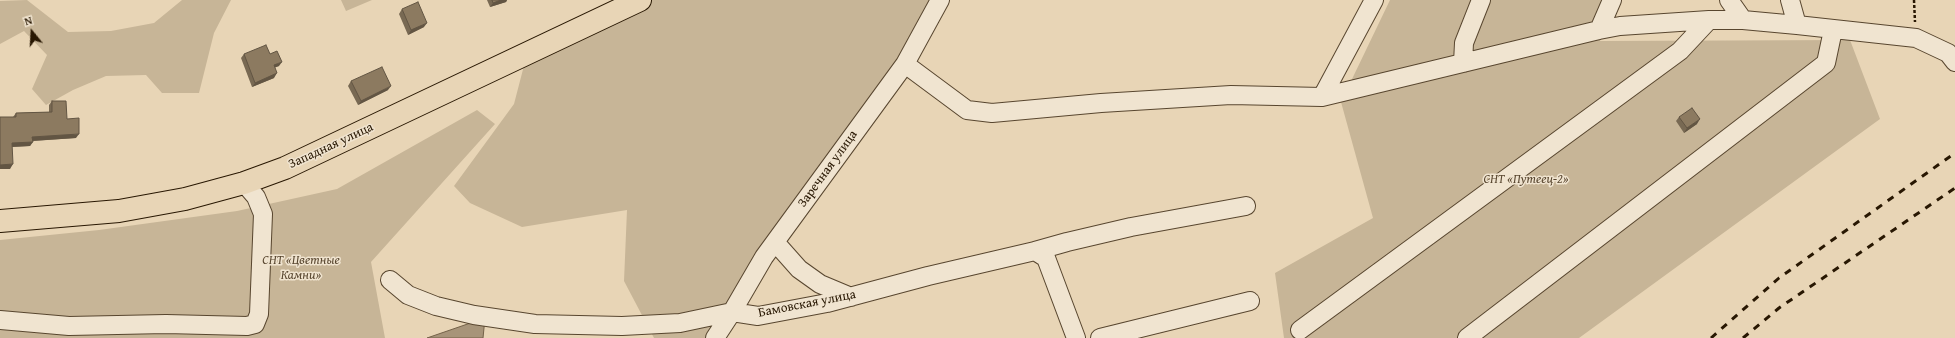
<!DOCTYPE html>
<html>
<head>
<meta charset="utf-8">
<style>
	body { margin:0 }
	#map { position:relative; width:1955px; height:338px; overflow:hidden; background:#e8d5b6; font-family:"Gentium Book Plus",serif }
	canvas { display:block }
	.north { position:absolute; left:12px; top:12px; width:40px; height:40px; -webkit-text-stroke:3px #f0e4d0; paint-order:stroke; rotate:342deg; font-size:11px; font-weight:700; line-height:16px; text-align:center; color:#281702 }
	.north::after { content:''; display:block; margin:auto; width:14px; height:18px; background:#281702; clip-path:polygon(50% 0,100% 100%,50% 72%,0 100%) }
</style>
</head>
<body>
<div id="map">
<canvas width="1955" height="338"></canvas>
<div class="north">N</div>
</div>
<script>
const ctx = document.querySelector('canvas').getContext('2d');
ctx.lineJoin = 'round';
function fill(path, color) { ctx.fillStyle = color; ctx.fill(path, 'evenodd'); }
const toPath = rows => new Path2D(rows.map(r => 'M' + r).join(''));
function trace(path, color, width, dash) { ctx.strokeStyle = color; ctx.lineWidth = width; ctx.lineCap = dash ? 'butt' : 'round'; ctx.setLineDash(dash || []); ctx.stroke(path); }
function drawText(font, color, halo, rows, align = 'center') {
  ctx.font = font + ' "Gentium Book Plus",serif'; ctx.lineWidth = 3; ctx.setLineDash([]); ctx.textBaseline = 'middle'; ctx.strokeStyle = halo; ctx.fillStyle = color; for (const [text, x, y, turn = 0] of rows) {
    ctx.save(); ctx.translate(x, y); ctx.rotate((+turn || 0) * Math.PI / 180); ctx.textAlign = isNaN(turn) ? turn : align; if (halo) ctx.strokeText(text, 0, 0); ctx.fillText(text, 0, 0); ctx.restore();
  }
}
const green = toPath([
	[27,0,68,32,111,31,154,23,182,0,231,0,214,33,199,93,162,93,146,75,106,76,73,90,46,105,32,89,47,55,24,31,0,44,0,1],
	[341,0,372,0,346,11],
	[640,0,940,0,715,338,654,338,624,281,627,210,522,227,470,203,454,186,514,104,527,54],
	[1390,0,1619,0,1600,41,1850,40,1880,119,1579,338,1284,338,1275,273,1373,218,1341,102],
	[477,110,495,124,371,262,385,338,0,338,0,240,99,230,237,211,337,189]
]);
const water = toPath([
	[485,318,483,338,427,338,485,318]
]);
const path = toPath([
	[1914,0,1915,22]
]);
const minor = toPath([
	[1729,0,1743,20],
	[1790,0,1797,25],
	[1599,30,1612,0],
	[1463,63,1464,43,1481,0],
	[905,64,967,110,992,113,1101,103,1231,95,1322,97,1599,30,1620,26,1709,20,1743,20,1797,25,1916,38,1948,53,1955,62],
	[1322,97,1374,0],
	[775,242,799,269,820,284,851,297],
	[1035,251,1067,242,1131,227,1246,206],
	[390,280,408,295,436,306,474,315,535,324,622,326,680,323,732,312,758,316,827,303,928,276,1035,251,1046,258,1076,338],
	[0,320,69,326,166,324,247,326,255,324,259,314,263,214,256,197,244,183],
	[1300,330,1680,51,1709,20],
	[715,338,732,312,764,257,905,64,940,0],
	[1100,338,1250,301],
	[1467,338,1826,63,1833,30]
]);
const major = toPath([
	[0,221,119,211,185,199,244,183,285,168,640,0]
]);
const rail = toPath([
	[1711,338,1779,278,1955,153],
	[1743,338,1779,308,1955,188]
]);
const wall = toPath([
	[487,0,507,0,506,2,490,7],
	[402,9,424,27,408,35,399,14],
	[244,54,270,54,279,66,275,67,274,78,252,87,241,58],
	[351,81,388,90,358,105,348,86],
	[52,101,67,119,76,138,33,141,30,146,12,147,10,169,0,169,0,117,13,117,16,113,49,112,49,105],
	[1679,117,1697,124,1684,133,1676,121]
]);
const shadedWall = toPath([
	[501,0,507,0,506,2,490,7,493,3],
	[427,23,424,27,408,35,411,30],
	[282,62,279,66,271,69,274,65],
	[277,73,274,78,252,87,255,83],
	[391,86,388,90,358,105,361,101],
	[1700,119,1697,124,1684,133,1687,128],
	[79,134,76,138,30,141,32,137],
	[33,142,30,146,9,147,12,143],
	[13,164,10,169,0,169,0,165]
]);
const building = toPath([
	[492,0,501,0,493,3,492,0],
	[418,2,427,23,411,30,402,9,418,2],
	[266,45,270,54,277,51,282,62,274,65,277,73,255,83,244,54,266,45],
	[382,67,391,86,361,101,351,81,382,67],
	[52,101,66,101,67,119,79,118,79,134,32,137,33,142,12,143,13,164,0,165,0,117,16,117,16,113,52,112,52,101],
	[1692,108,1700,119,1687,128,1679,117,1692,108]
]);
const streetNames = [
	["Западная улица",331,146,-25],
	["Заречная улица",828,169,-54],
	["Бамовская улица",807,304,-11]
];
const parkNames = [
	["СНТ «Путеец-2»",1526,180],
	["СНТ «Цветные",301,261],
	["Камни»",301,276]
];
fill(green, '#c7b597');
fill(water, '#a79479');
trace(water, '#746249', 1);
trace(minor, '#58462f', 20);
trace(major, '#281702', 24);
trace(path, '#281702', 2.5, [3, 2]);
trace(minor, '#f0e4d0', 18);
trace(major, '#e8d5b6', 22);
trace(rail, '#281702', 3, [7, 7]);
fill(wall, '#786953');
fill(shadedWall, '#625543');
fill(building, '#8c7a60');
trace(building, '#625543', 1);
drawText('13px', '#281702', '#f0e4d0', streetNames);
drawText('italic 13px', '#58462f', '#f0e4d0', parkNames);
</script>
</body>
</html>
